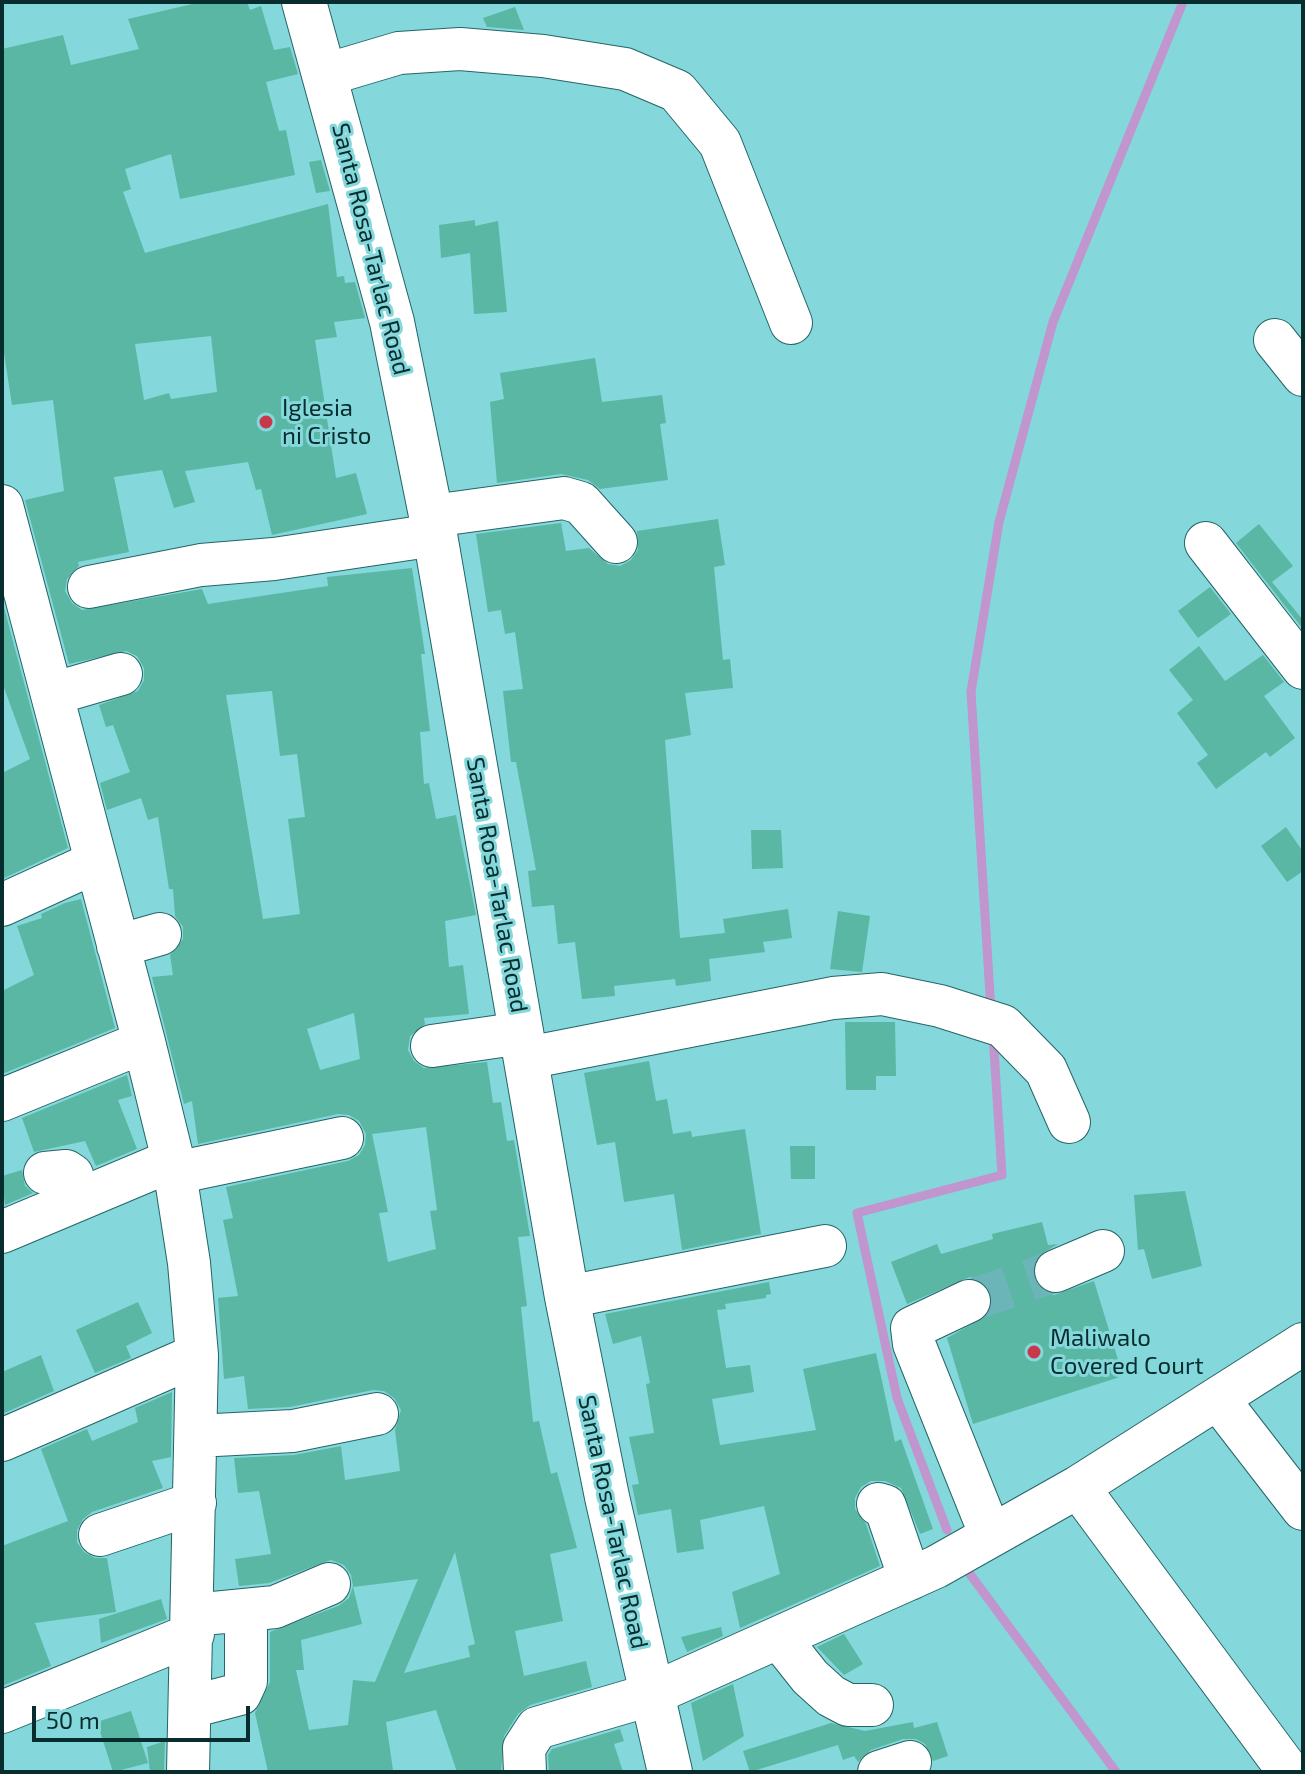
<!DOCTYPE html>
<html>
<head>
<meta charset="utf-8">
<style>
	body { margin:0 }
	#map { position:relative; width:1305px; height:1774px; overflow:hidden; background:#84d7da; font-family:"Exo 2",sans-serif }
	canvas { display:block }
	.frame { position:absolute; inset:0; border:4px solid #082d2f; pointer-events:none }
	.scale { position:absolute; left:32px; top:1706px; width:218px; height:36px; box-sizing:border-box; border:4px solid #082d2f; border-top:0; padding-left:10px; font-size:24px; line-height:28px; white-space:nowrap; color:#082d2f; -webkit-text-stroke:6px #84d7da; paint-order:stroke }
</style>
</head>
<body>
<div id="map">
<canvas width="1305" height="1774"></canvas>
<div class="frame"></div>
<div class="scale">50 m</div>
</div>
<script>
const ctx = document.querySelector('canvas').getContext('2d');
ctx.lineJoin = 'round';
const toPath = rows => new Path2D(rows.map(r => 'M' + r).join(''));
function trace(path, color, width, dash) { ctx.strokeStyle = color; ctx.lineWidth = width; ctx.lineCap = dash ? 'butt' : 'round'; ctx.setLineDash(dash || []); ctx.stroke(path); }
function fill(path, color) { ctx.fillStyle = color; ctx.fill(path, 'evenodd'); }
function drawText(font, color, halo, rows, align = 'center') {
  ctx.font = font + ' "Exo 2",sans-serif'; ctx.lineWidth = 6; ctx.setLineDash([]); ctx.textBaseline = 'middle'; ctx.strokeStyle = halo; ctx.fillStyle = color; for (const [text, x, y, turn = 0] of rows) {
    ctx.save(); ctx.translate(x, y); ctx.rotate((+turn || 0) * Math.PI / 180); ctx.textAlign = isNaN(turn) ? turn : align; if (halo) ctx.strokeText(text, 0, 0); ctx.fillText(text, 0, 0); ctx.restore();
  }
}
const stream = toPath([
	[991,1011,971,692,999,522,1053,322,1183,2],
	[947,1530,897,1398,857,1213,1002,1175,993,1034],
	[967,1570,1116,1772]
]);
const building = toPath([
	[201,2,247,2,250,10,261,6,274,50,290,47,298,74,266,82,279,131,286,130,295,175,180,199,171,154,125,169,131,189,123,192,145,253,328,204,337,277,344,276,345,283,355,282,365,318,334,322,337,337,315,340,336,478,356,473,367,514,272,535,261,489,256,490,248,462,185,471,195,502,174,508,162,470,114,477,129,552,78,562,79,566,67,579,65,591,72,603,82,610,202,589,208,604,328,586,327,577,412,568,425,654,421,654,430,731,420,732,424,784,429,783,436,819,456,815,476,915,445,921,449,967,463,965,469,1014,424,1018,425,1024,410,1036,408,1050,414,1061,424,1068,487,1062,493,1103,501,1102,507,1141,514,1140,530,1236,518,1237,527,1306,521,1307,533,1422,539,1421,551,1474,557,1472,577,1548,550,1554,563,1621,515,1631,524,1676,586,1661,592,1687,530,1705,518,1714,504,1736,501,1772,457,1772,436,1710,386,1722,393,1770,268,1772,255,1713,270,1682,270,1632,338,1606,349,1598,353,1586,351,1575,344,1565,331,1560,269,1583,239,1586,235,1559,271,1554,259,1491,238,1493,234,1458,294,1455,341,1446,345,1480,400,1471,395,1430,401,1410,394,1398,384,1391,373,1390,290,1407,248,1409,244,1376,224,1379,218,1298,238,1296,223,1220,233,1218,226,1187,348,1161,359,1155,365,1145,366,1134,359,1121,349,1115,338,1114,198,1144,192,1101,184,1104,152,977,173,975,170,955,183,939,183,927,175,916,173,889,169,889,158,817,148,820,141,798,107,810,100,783,130,772,113,725,106,727,99,705,138,691,144,680,144,668,137,656,126,651,69,664,25,500,64,491,53,400,12,405,2,340,2,49,63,35,71,65,139,49,128,19],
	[211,336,217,392,171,399,169,393,144,400,135,344],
	[272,691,280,756,297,754,305,817,288,819,300,914,263,919,226,695],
	[354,1013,360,1059,320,1070,307,1029],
	[426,1127,437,1210,430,1211,436,1249,388,1262,379,1213,388,1212,372,1134],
	[455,1552,475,1644,468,1646,470,1657,404,1673],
	[418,1579,375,1682,353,1680,348,1725,309,1730,296,1670,304,1670,301,1640,362,1624,353,1587],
	[515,7,524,30,487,27,483,18],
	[321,160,330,191,316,193,309,162],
	[475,220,475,226,498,221,507,312,474,314,470,253,441,258,439,225],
	[595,358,602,402,662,395,666,423,660,424,668,480,600,489,588,480,561,474,497,483,490,402,504,399,500,373],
	[718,519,725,565,714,567,723,660,730,659,733,688,685,693,691,735,665,740,680,938,725,933,723,919,788,909,792,938,763,942,765,952,709,959,711,981,676,986,675,979,614,986,615,996,582,999,575,942,558,944,554,905,532,907,528,871,536,870,516,762,511,762,503,691,523,689,515,632,505,634,501,610,488,612,476,534,561,523,566,551,589,548,608,564,620,566,631,560,638,550,637,531],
	[1259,524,1293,566,1272,582,1303,620,1303,629,1236,543],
	[1210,587,1231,614,1198,638,1178,611],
	[2,600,68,848,2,879,2,773,30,759,2,682],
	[1199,646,1225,681,1263,655,1284,682,1264,696,1295,738,1270,757,1266,752,1216,789,1197,763,1208,755,1177,713,1193,700,1169,670],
	[1286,827,1303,852,1303,871,1287,882,1261,846],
	[751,830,781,830,783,868,752,869],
	[81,899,115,1028,2,1074,2,991,34,975,17,926,42,918,41,914,65,903],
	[838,911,870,916,862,972,830,969],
	[845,1022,895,1022,896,1076,876,1076,876,1090,846,1090],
	[649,1061,656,1101,667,1099,673,1134,691,1131,692,1137,745,1129,761,1234,682,1250,674,1194,624,1202,615,1142,597,1145,584,1073],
	[127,1075,132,1096,118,1100,137,1149,96,1166,85,1141,34,1152,22,1118],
	[790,1146,815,1146,815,1179,791,1179],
	[22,1170,25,1186,33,1193,5,1205,2,1176],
	[1185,1191,1202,1266,1152,1279,1144,1249,1138,1250,1134,1195],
	[1042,1222,1048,1245,1058,1244,1036,1257,1032,1269,1034,1281,1042,1291,1054,1295,1094,1281,1123,1376,973,1424,947,1338,988,1315,993,1304,990,1290,982,1281,970,1277,907,1304,891,1262,937,1244,941,1254,993,1239,992,1234],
	[769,1282,771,1294,766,1295,766,1298,725,1304,726,1309,717,1310,726,1368,750,1365,754,1392,712,1399,720,1445,816,1430,803,1369,876,1353,895,1442,901,1439,933,1529,920,1534,901,1488,885,1481,871,1481,861,1487,855,1498,855,1509,866,1524,880,1566,740,1628,732,1592,780,1574,764,1506,700,1520,704,1549,677,1553,671,1509,638,1515,632,1485,639,1484,629,1437,654,1433,646,1384,650,1383,641,1336,613,1344,605,1314],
	[138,1302,152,1333,126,1346,131,1358,95,1373,76,1330],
	[41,1355,54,1391,2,1414,2,1372],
	[172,1392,171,1457,152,1461,163,1488,92,1512,83,1519,77,1530,77,1542,84,1552,95,1558,107,1558,116,1612,35,1623,51,1666,2,1686,2,1546,68,1521,41,1449,87,1429,92,1441,138,1422,135,1408],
	[161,1599,167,1619,101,1643,99,1619],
	[721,1627,723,1636,687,1652,681,1637],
	[844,1634,863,1664,844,1675,817,1647],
	[733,1684,744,1736,703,1761,691,1703],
	[131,1711,148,1763,113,1772,97,1722],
	[913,1722,914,1728,937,1722,948,1756,933,1761,925,1744,916,1739,903,1739,871,1750,858,1762,854,1756,843,1760,838,1745,750,1772,743,1751,831,1723,865,1731],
	[620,1729,624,1741,614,1744,623,1772,549,1772,548,1755,552,1749],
	[165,1741,164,1772,150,1772,147,1747]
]);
const minorTunnel = toPath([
	[969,1301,1056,1271]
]);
const minor = toPath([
	[325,75,399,53,460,49,543,56,625,69,677,91,720,143,791,323],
	[1275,340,1303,375],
	[2,506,144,1042,173,1160,189,1263,197,1355,188,1772],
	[432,516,564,498,581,503,616,542],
	[1206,543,1303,668],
	[89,587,201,565,274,559,435,535],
	[52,694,121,674],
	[2,905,96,862],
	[118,946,160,934],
	[432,1046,522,1033],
	[527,1058,833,998,882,994,940,1006,1003,1026,1046,1070,1069,1122],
	[2,1100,144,1042],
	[45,1173,66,1171,72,1175,80,1199],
	[175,1173,342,1138],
	[2,1232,173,1160],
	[1056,1271,1103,1251],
	[567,1297,825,1246],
	[969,1301,912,1328,914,1344,991,1536],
	[1218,1399,1303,1509],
	[196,1436,293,1431,377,1414],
	[2,1440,197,1355],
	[1078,1487,1289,1772],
	[878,1504,885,1506,910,1579],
	[100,1535,195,1503],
	[193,1615,275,1607,329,1584],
	[779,1638,810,1677,831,1696,848,1705,872,1705],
	[190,1707,240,1694,246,1681,246,1610],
	[2,1712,193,1634],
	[525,1772,524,1748,537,1728,650,1695,936,1567,1078,1487,1303,1344],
	[879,1772,910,1762]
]);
const highway = toPath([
	[304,2,392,322,435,535,567,1297,607,1497,670,1772]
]);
const markers = [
	[266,422,8,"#c8384a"],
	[1034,1352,8,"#c8384a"]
];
const streetNames = [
	["Santa Rosa-Tarlac Road",371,249,76],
	["Santa Rosa-Tarlac Road",497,885,80],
	["Santa Rosa-Tarlac Road",613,1522,78]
];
const poiNames = [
	["Iglesia",282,408],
	["ni Cristo",282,436],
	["Maliwalo",1050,1338],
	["Covered Court",1050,1366]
];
trace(stream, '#c195ce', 9);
fill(building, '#5ab7a4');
trace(minorTunnel, '#6bb5b8', 42, [42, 21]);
trace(minor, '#246567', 44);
trace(highway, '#246567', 46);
trace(minor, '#fff', 42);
trace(highway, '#fff', 44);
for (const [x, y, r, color] of markers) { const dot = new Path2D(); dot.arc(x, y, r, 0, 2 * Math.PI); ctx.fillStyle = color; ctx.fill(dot); trace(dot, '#84d7da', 3); }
drawText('24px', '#082d2f', '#84d7da', streetNames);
drawText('24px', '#082d2f', '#84d7da', poiNames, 'left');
</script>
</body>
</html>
